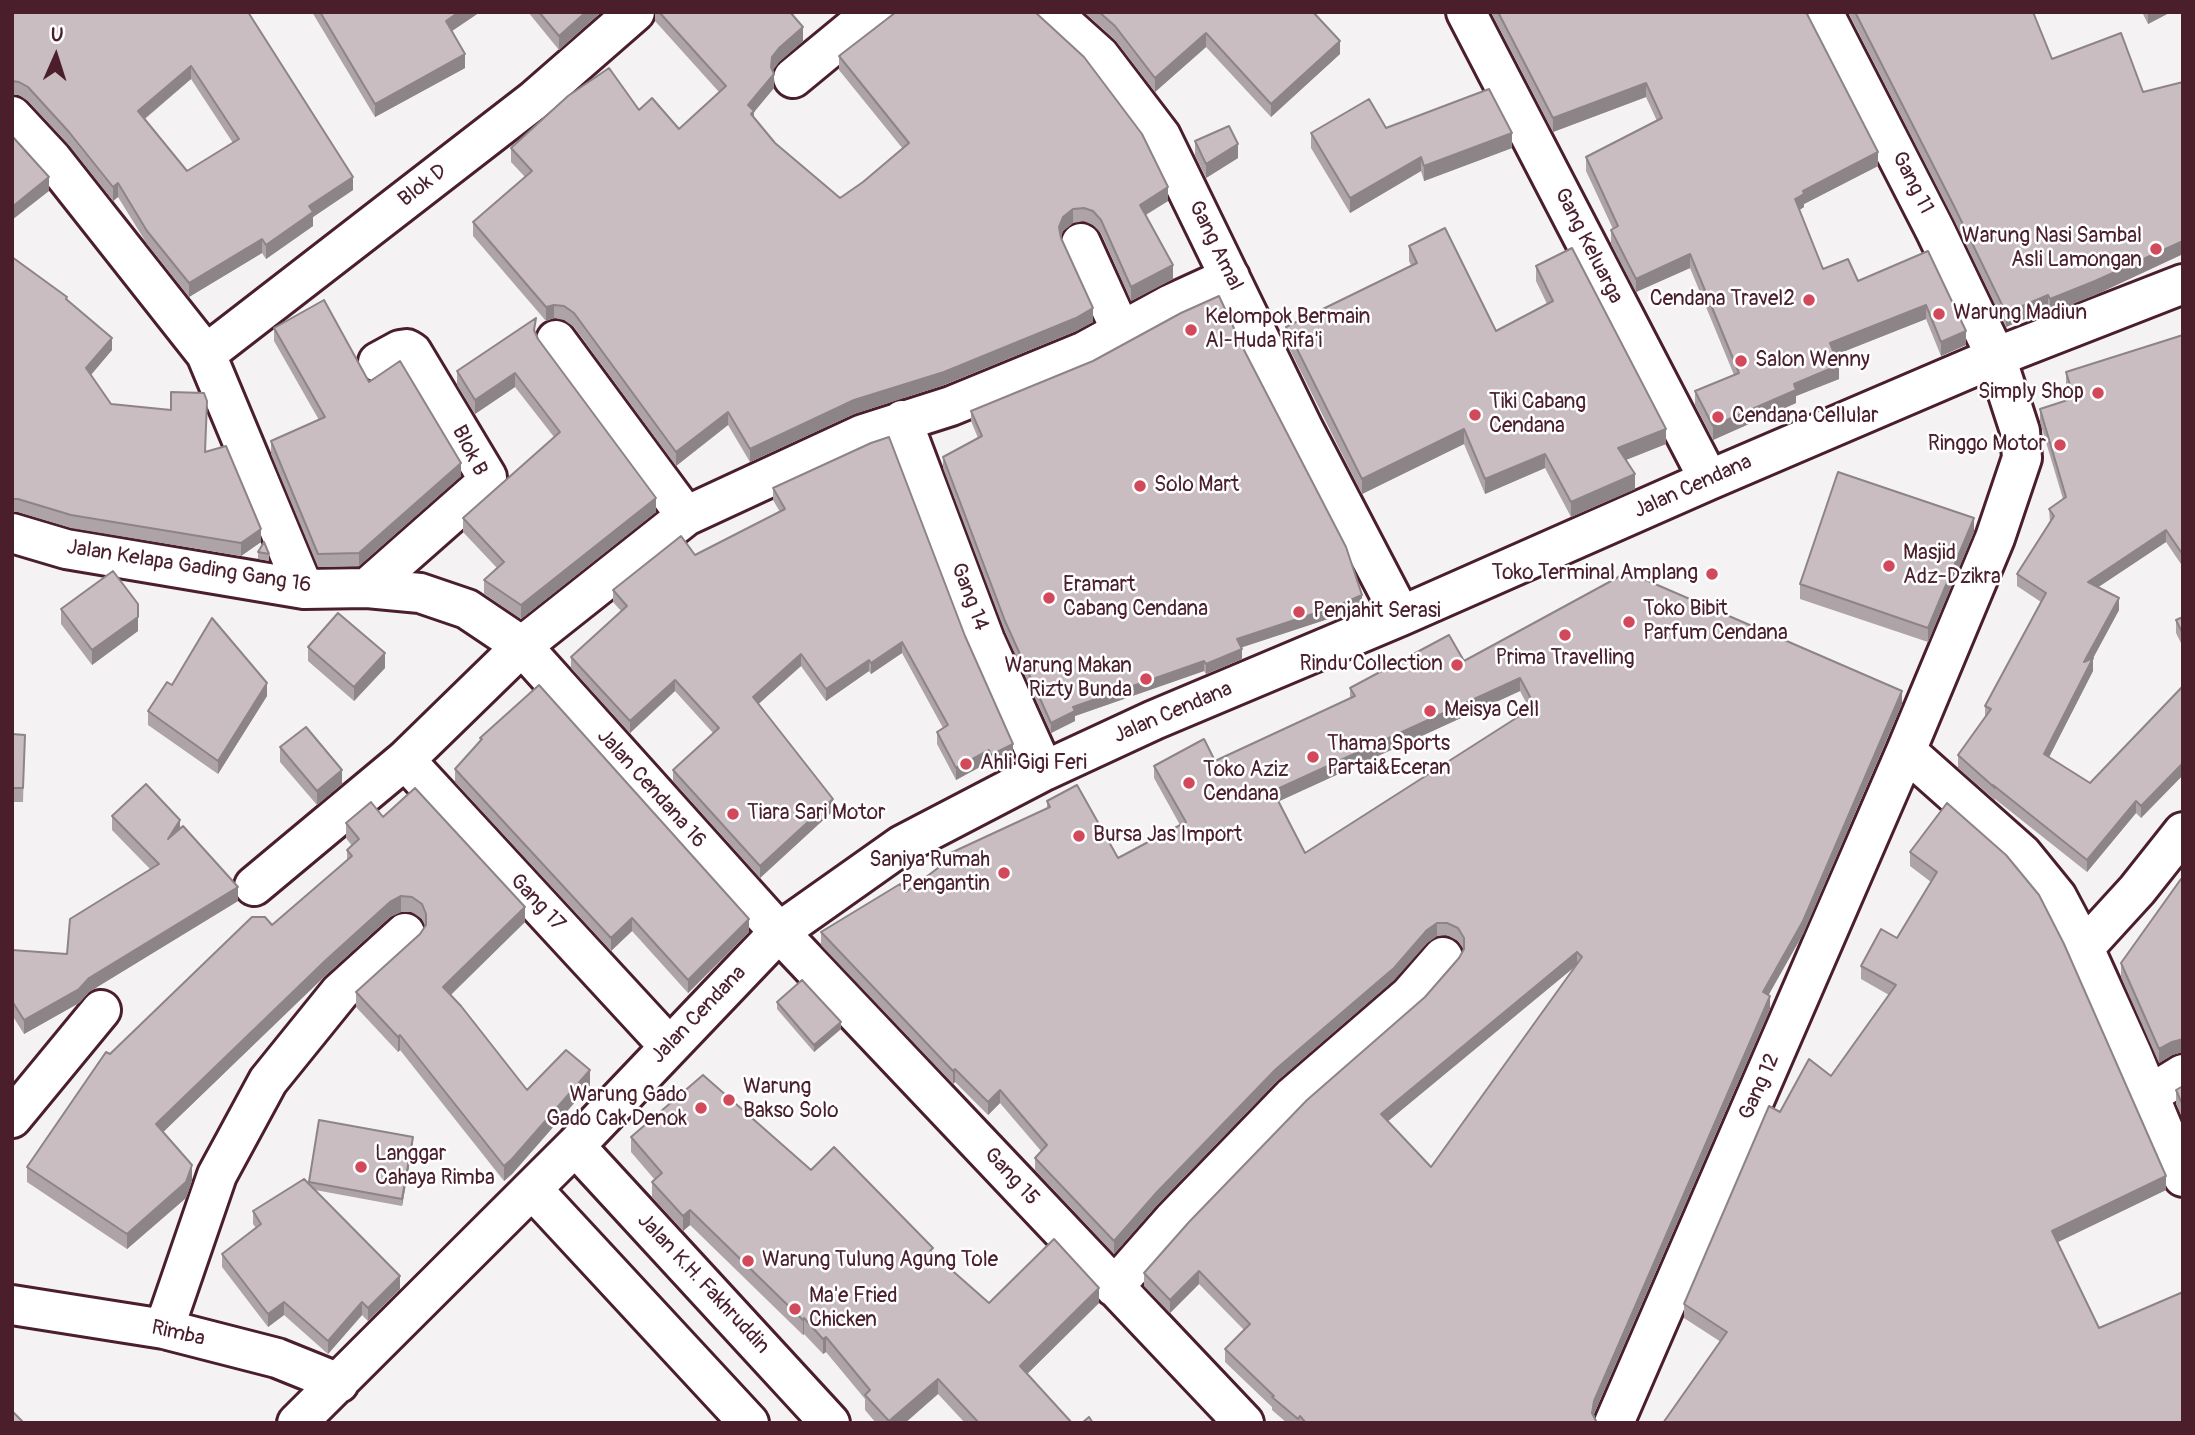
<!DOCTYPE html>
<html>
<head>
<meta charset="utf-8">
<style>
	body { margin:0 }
	#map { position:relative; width:2195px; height:1435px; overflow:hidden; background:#f4f2f2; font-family:Pangolin,sans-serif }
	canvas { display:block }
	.frame { position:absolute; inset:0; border:14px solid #4a1f2b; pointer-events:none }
	.north { position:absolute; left:21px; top:21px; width:70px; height:70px; -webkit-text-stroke:5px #fff; paint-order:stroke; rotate:3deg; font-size:19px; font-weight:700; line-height:28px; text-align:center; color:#4a1f2b }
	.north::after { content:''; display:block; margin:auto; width:24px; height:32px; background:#4a1f2b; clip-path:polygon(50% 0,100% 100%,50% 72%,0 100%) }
</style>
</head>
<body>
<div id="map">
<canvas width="2195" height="1435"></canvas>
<div class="frame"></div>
<div class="north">U</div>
</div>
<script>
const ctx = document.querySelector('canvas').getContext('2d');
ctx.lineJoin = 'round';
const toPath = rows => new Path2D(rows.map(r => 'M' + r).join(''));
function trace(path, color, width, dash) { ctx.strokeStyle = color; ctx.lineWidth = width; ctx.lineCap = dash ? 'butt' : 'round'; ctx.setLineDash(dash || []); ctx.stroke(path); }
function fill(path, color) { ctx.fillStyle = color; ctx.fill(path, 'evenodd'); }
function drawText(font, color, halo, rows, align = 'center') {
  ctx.font = font + ' Pangolin,sans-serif'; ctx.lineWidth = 5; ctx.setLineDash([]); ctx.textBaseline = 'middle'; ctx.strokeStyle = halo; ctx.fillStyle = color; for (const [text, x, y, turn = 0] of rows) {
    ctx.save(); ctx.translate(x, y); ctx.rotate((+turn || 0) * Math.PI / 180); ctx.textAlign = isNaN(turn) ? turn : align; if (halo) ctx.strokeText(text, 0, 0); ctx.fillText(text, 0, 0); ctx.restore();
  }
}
const minor = toPath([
	[1051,12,1100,56,1161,136,1304,430,1401,616],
	[1466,12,1709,480],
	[793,78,873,12],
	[12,116,52,159,206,354,304,589],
	[1081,243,1121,331],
	[556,340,686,516],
	[206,354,533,101,635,12],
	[902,420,985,640,1044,771],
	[12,533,66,549,304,589,367,588,420,593,467,609,522,646,779,932,1244,1423],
	[367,588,486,483,487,477,412,352,407,349,400,350,378,362],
	[1906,751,2022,854,2057,897,2084,948,2132,1054,2183,1177],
	[405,760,668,1045],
	[254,886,405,760,522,646,686,516,863,434,951,406,1085,351,1171,304,1230,277],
	[2084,948,2137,890,2183,832],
	[2149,1095,2183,1074],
	[12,1118,101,1010],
	[575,1146,830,1423],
	[532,1189,749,1423],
	[1114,1287,1173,1220,1292,1097,1409,996,1443,957],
	[12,1305,164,1329,277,1358,339,1383],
	[164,1329,217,1175,268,1081,340,992,405,933],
	[297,1423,575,1146,779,932,902,845,1044,771,1154,720,1401,616,1709,480,1996,357,2183,284],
	[1614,1423,1906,751,1995,538,2022,458,2020,431,1996,357,1935,230,1823,12]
]);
const wall = toPath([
	[12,12,248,12,353,190,313,217,313,226,266,259,262,253,189,297,147,244,118,197,113,201,69,145,28,101,19,95,12,95],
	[191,79,233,143,187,171,145,119],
	[312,12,480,12,452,31,465,68,375,117],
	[528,12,601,12,559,50],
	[655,12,790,12,803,41,779,62,773,70,774,88,754,112,754,117,775,143,840,198,863,182,903,149,839,70,839,56,1168,201,1146,215,1173,279,1131,301,1101,233,1093,225,1084,221,1073,223,1063,231,1061,237,1093,322,1076,331,944,385,854,414,750,462,728,425,676,466,574,327,564,320,554,318,546,321,473,236,473,222,525,177,511,162,511,148,639,110,679,129,719,92,655,21],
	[1084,12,1313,12,1340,54,1271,117,1206,47,1155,92,1115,40],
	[1491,12,1806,12,1878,166,1804,204,1804,207,1799,210,1823,269,1858,281,1928,251,1966,345,1941,356,1926,319,1835,355,1839,379,1796,396,1796,403,1713,440,1695,405,1695,391,1734,375,1690,268,1636,292,1611,244,1611,230,1613,229,1586,171,1586,157,1657,121,1646,97,1553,132],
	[1848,12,2033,12,2052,59,2143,92,2183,82,2183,254,2095,295,2050,313,2048,309,2006,327,1954,220],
	[2142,12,2171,12,2148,24],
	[1386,128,1512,148,1424,181,1421,171,1350,213,1311,148,1311,133],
	[1195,141,1238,158,1206,178,1195,155],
	[1409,246,1496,331,1547,304,1536,281,1536,266,1666,444,1626,460,1635,489,1571,517,1545,468,1485,494,1464,444,1362,494,1286,342,1286,327,1411,265,1409,261],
	[12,257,67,300,112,350,90,375,111,404,206,452,261,542,241,556,71,528,18,512,12,512],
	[2183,320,2183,567,2166,542,2098,587,2119,610,2093,658,2093,671,2049,757,2090,783,2183,686,2183,775,2141,818,2136,813,2087,872,1995,799,1995,800,1958,768,1958,755,1985,718,1985,706,2041,602,2017,586,2017,574,2050,522,2049,509,2063,499,2040,422,2040,409,2070,399,2066,384,2066,372,2181,335,2181,321],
	[274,328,369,382,461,476,359,566,318,567,271,454,271,441,319,420,274,341],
	[536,333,538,339,656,512,521,619,484,594,484,580,497,568,463,532,463,518,554,437,515,387,475,414,457,385,457,371],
	[971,411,1362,605,1337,616,1242,647,1242,659,1206,674,1204,671,1075,716,1075,721,1051,733,1005,632,943,468,943,457,978,438,971,421],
	[773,488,965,636,1013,755,991,766,989,762,956,780,937,744,937,732,943,728,902,653,871,674,869,671,826,701,801,666,758,704,833,811,760,878,673,781,673,770,713,733,675,691,630,733,571,668,571,657,621,611,613,602,613,590,695,555,780,512,773,500],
	[1974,532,1928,642,1800,599,1800,584],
	[258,552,269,554,269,561,258,559],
	[61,609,138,631,92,665,61,624],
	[2183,617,2183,647,2176,633,2176,620],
	[308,647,385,668,354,701,308,661],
	[1464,661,1902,704,1803,934,1768,995,1770,1009,1594,1414,1597,1423,1287,1423,1272,1410,1272,1407,1225,1362,1225,1349,1244,1330,1199,1284,1170,1313,1144,1286,1144,1273,1425,997,1459,958,1464,950,1458,941,1447,935,1437,936,1427,943,1394,980,1276,1082,1157,1205,1114,1254,1035,1170,1035,1158,1041,1151,1000,1103,988,1115,955,1082,953,1084,821,945,821,932,906,892,942,865,942,857,1047,808,1047,801,1118,858,1180,825,1154,778,1154,766,1215,761,1350,699,1350,688],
	[1520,691,1530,710,1305,853,1279,801],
	[1575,966,1431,1167,1388,1121],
	[172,685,267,696,218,774,148,725,148,711],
	[12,734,25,735,23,802,12,802],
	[480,738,749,932,688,993,632,931,611,951,455,782,455,769,480,741],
	[280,747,342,784,317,805,280,762],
	[1947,803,2166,1190,2057,1242,2099,1328,2183,1423,1721,1342,1684,1318,1684,1304,1780,1112,1831,1076,1889,995,1861,979,1861,966,1897,938,1931,882,1910,866,1910,852],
	[112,816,180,829,238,901,89,992,79,1003,24,1034,12,1015,12,950,67,954,150,869,112,830],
	[383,817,525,922,451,995,527,1090,590,1085,512,1174,504,1181,400,1050,398,1052,356,1007,356,992,420,934,425,926,422,919,412,912,401,912,390,917,326,975,163,1132,192,1181,186,1198,127,1249,27,1182,27,1167,110,1054,272,925,347,860,347,850,352,846,346,838,346,823],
	[2183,880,2183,1052,2172,1055,2159,1063,2121,977,2121,963],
	[777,1002,841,1029,814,1052,777,1009],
	[2183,1086,2183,1119,2176,1104,2176,1090],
	[631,1137,811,1170,933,1254,989,1303,1099,1303,1027,1374,1072,1423,965,1423,938,1394,905,1423,876,1423,865,1410,865,1399,826,1352,823,1354,804,1334,803,1335,690,1225,683,1231,652,1197,652,1182,655,1180,631,1152],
	[413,1144,402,1206,315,1190,400,1289,368,1321,362,1315,328,1354,284,1315,268,1327,222,1267,222,1254,256,1228,253,1224,253,1211,309,1184,309,1182]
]);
const shadedWall = toPath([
	[459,12,480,12,446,35,446,21],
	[586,12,601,12,559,50,559,36],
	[2148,12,2171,12,2148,24],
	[803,27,803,41,779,62,772,71,774,74,774,88,754,112,754,125,748,105,772,57,779,48],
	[1206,33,1206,47,1155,92,1155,78],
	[1340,41,1340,54,1271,117,1271,104],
	[465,54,465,68,375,117,375,104],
	[191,66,191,79,138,124,138,111],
	[1646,83,1646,97,1553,132,1553,118],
	[1512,133,1512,148,1424,181,1424,166],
	[1238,144,1238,158,1206,178,1206,164],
	[1878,152,1878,166,1804,204,1804,207,1795,213,1795,199,1803,191],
	[1421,157,1421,171,1350,213,1350,198],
	[49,177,49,191,12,220,12,207],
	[353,177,353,190,313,217,313,226,266,259,266,245,309,206],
	[118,183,118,197,113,201,113,187],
	[1168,187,1168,201,1140,218,1140,205],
	[1073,209,1073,223,1063,231,1059,240,1059,227,1063,217],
	[262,239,262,253,189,297,189,283],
	[2183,241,2183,254,2095,295,2050,313,2050,299],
	[1690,254,1690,268,1636,292,1636,279],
	[1173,265,1173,279,1131,301,1131,287],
	[2048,295,2048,309,2006,327,2006,313],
	[554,305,554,318,546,321,546,307],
	[1926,305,1926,319,1830,357,1830,343],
	[1093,308,1093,322,1076,331,944,385,854,414,750,462,750,449,854,400],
	[1966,331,1966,345,1941,356,1941,342],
	[112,338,112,350,86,381,86,368],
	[1839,365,1839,379,1796,396,1796,403,1713,440,1713,426,1794,384],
	[515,373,515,387,475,414,475,400],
	[728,412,728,425,676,466,676,452],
	[1464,429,1464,444,1362,494,1362,479],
	[1666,429,1666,444,1618,463,1618,448],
	[1545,454,1545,468,1485,494,1485,479],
	[461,463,461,476,359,566,359,553],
	[1635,474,1635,489,1571,517,1571,502],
	[656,498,656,512,521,619,521,605],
	[1974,518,1974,532,1928,642,1928,628],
	[261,529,261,542,241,556,241,543],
	[2166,530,2166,542,2088,594,2088,582],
	[1362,595,1362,605,1337,616,1237,649,1237,639],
	[2119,598,2119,610,2084,675,2084,662],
	[138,617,138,631,92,665,92,650],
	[902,642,902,653,871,674,871,663],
	[1242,649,1242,659,1206,674,1206,664],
	[385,653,385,668,354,701,354,687],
	[801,654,801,666,753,709,753,697],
	[2093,658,2093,671,2044,767,2044,754],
	[869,660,869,671,826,701,826,689],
	[1204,661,1204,671,1075,716,1075,721,1051,733,1051,723,1073,707],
	[1520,678,1520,691,1273,804,1273,791],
	[675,680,675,691,630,733,630,721],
	[267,683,267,696,218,774,218,761],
	[1902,691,1902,704,1803,934,1763,1005,1763,992],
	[1013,744,1013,755,991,766,991,755],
	[989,750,989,762,956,780,956,768],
	[2183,763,2183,775,2141,818,2141,806],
	[342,770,342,784,317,805,317,791],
	[833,799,833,811,760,878,760,866],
	[2136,801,2136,813,2087,872,2087,860],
	[180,820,180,834,168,839],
	[238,887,238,901,89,992,79,1003,24,1034,24,1020,89,978],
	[401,896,401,912,390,917,326,975,156,1139,156,1124,326,960,390,902],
	[525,907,525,922,443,1002,443,987],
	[632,918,632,931,611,951,611,938],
	[749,919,749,932,688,993,688,980],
	[1437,923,1437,936,1427,943,1394,980,1276,1082,1157,1205,1114,1254,1114,1241,1157,1192,1276,1069,1427,930],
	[1577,952,1577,965,1381,1127,1381,1114],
	[1770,996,1770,1009,1594,1414,1593,1423,1592,1413,1594,1401],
	[841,1022,841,1029,814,1052,814,1045],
	[400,1035,400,1050,398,1052,398,1037],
	[2183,1039,2183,1052,2172,1055,2159,1063,2159,1049,2172,1042],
	[955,1069,955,1082,953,1084,953,1071],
	[590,1070,590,1085,512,1174,504,1181,504,1166],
	[1000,1090,1000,1103,988,1115,988,1102],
	[413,1137,413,1144,402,1206,402,1199],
	[192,1165,192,1181,186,1198,127,1249,127,1234],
	[2166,1176,2166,1190,2052,1245,2052,1231],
	[690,1210,690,1225,683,1231,683,1216],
	[1199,1271,1199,1284,1170,1313,1170,1300],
	[400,1276,400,1289,368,1321,368,1308],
	[1099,1288,1099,1303,1020,1381,1020,1366],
	[284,1302,284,1315,268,1327,268,1314],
	[362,1302,362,1315,328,1354,328,1341],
	[804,1318,804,1334,803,1335,803,1320],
	[826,1337,826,1352,823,1354,823,1339],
	[938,1379,938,1394,905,1423,889,1423,889,1421]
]);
const building = toPath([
	[12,12,248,12,353,177,309,206,313,212,266,245,262,239,189,283,147,231,118,183,113,187,69,132,28,87,19,82,12,81,12,12],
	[191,66,239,139,187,171,138,111,191,66],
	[320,12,459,12,446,21,465,54,375,104,320,12],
	[539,12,586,12,559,36,539,12],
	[659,12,790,12,803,27,779,48,772,57,771,67,774,74,748,105,754,111,751,114,775,143,840,198,863,182,909,143,839,56,896,12,1035,12,1084,57,1142,134,1168,187,1140,205,1173,265,1131,287,1101,220,1093,211,1084,208,1073,209,1063,217,1059,227,1061,238,1093,308,1076,318,944,372,854,400,750,449,728,412,676,452,574,313,564,306,554,305,546,307,473,222,532,171,511,148,568,96,609,68,639,110,652,98,679,129,726,86,659,12],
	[1099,12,1313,12,1340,41,1271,104,1206,33,1155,78,1115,26,1099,12],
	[1498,12,1806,12,1878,152,1803,191,1804,194,1795,199,1823,269,1848,259,1858,281,1928,251,1966,331,1941,342,1926,305,1830,343,1839,365,1794,384,1796,390,1713,426,1695,391,1739,373,1690,254,1636,279,1611,230,1618,226,1586,157,1662,118,1646,83,1553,118,1498,12],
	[1855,12,2033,12,2052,59,2121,33,2143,92,2183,82,2183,241,2095,281,2050,299,2048,295,2006,313,1954,206,1855,12],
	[1489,89,1512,133,1424,166,1421,157,1350,198,1311,133,1369,99,1386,128,1489,89],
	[1229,126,1238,144,1206,164,1195,141,1229,126],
	[12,136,49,177,12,207,12,136],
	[1445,228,1496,331,1553,301,1536,266,1572,248,1666,429,1618,448,1635,474,1571,502,1545,454,1485,479,1464,429,1362,479,1286,327,1417,263,1409,246,1445,228],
	[12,257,67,297,66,299,112,338,86,368,111,404,171,410,171,392,204,393,207,401,205,452,226,446,261,529,241,543,71,515,18,499,12,499,12,257],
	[1219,296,1245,352,1346,547,1362,595,1337,606,1237,639,1242,649,1206,664,1204,661,1073,707,1075,711,1051,723,1005,621,943,457,982,436,971,411,1093,361,1181,313,1219,296],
	[324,300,369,382,400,361,461,463,359,553,318,554,271,441,325,417,274,328,324,300],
	[536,318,534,330,538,339,656,498,521,605,484,580,504,562,463,518,560,432,515,373,475,400,457,371,536,318],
	[2183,335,2183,555,2166,530,2088,582,2119,598,2084,662,2093,658,2044,754,2090,783,2183,686,2183,763,2141,806,2136,801,2087,860,1993,785,1995,788,1958,755,1991,709,1985,706,2046,593,2017,574,2054,516,2049,509,2066,497,2040,409,2074,398,2066,372,2183,335],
	[889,437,965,636,1013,744,991,755,989,750,956,768,937,732,948,725,902,642,871,663,869,660,826,689,801,654,753,697,833,799,760,866,673,770,719,728,675,680,630,721,571,657,627,606,613,590,681,536,695,555,785,509,773,488,871,443,889,437],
	[1838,472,1974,518,1928,628,1800,584,1838,472],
	[264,542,269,554,258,552,264,542],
	[113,571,138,604,138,617,92,650,61,609,113,571],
	[1624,574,1632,574,1902,691,1803,921,1763,992,1770,996,1594,1401,1592,1413,1597,1423,1306,1423,1300,1416,1298,1419,1272,1397,1274,1396,1225,1349,1250,1324,1199,1271,1170,1300,1144,1273,1189,1222,1307,1100,1425,997,1459,958,1464,949,1464,938,1458,928,1447,923,1437,923,1427,930,1394,968,1276,1069,1157,1192,1114,1241,1035,1158,1047,1145,1000,1090,988,1102,955,1069,953,1071,821,932,900,884,906,892,946,862,942,857,1050,807,1047,801,1077,785,1118,858,1186,822,1154,766,1204,739,1215,761,1355,696,1350,688,1449,635,1464,661,1624,574],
	[1520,678,1535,706,1305,853,1273,791,1520,678],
	[1577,952,1582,957,1431,1167,1381,1114,1577,952],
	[338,613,385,653,354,687,308,647,338,613],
	[2183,617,2183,634,2176,620,2183,617],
	[212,618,267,683,218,761,148,711,167,682,172,685,212,618],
	[539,685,749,919,688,980,632,918,611,938,455,769,482,739,480,738,539,685],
	[306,727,342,770,317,791,280,747,306,727],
	[12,734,25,735,23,788,12,788,12,734],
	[146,784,180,820,168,839,183,826,238,887,89,978,79,989,24,1020,12,1001,12,950,67,954,70,919,159,864,112,816,146,784],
	[415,788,525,907,443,987,461,1006,527,1090,566,1050,590,1070,512,1159,504,1166,400,1035,398,1037,356,992,420,934,426,925,426,914,422,904,412,897,401,896,390,902,326,960,156,1124,192,1165,186,1182,127,1234,27,1167,106,1052,110,1054,252,917,265,917,272,925,352,856,347,850,359,839,346,823,371,802,383,817,415,788],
	[1947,803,2006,855,2039,895,2064,944,2166,1176,2052,1231,2099,1328,2183,1292,2183,1423,1663,1423,1727,1332,1684,1304,1769,1106,1780,1112,1809,1059,1831,1076,1896,985,1861,966,1881,929,1897,938,1937,872,1910,852,1947,803],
	[2181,879,2183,880,2183,1039,2172,1042,2159,1049,2121,963,2181,879],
	[802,980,841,1022,814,1045,777,1002,802,980],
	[703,1075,811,1170,834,1147,933,1248,930,1251,989,1303,1054,1239,1099,1288,1020,1366,1072,1423,979,1423,938,1379,889,1421,865,1395,870,1390,826,1337,823,1339,804,1318,803,1320,690,1210,683,1216,652,1182,662,1173,631,1137,703,1075],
	[2183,1086,2183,1106,2176,1090,2183,1086],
	[319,1120,413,1137,402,1199,309,1182,319,1120],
	[304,1179,400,1276,368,1308,362,1302,328,1341,284,1302,268,1314,222,1254,261,1224,253,1211,304,1179],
	[12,1411,24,1423,12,1423,12,1411],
	[1089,1417,1093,1423,1082,1423,1089,1417]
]);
const markers = [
	[2156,249,7,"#d1495b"],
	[1809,300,7,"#d1495b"],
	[1939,314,7,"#d1495b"],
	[1191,330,7,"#d1495b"],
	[1741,361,7,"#d1495b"],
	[2098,393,7,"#d1495b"],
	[1475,415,7,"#d1495b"],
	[1718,417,7,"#d1495b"],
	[2060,445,7,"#d1495b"],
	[1140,486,7,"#d1495b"],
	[1889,566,7,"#d1495b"],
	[1712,574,7,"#d1495b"],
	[1049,598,7,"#d1495b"],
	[1299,612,7,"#d1495b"],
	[1629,622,7,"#d1495b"],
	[1565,635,7,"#d1495b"],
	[1457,665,7,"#d1495b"],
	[1146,679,7,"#d1495b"],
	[1430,711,7,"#d1495b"],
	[1313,757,7,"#d1495b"],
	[966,764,7,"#d1495b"],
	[1189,783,7,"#d1495b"],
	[733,814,7,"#d1495b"],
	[1079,836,7,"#d1495b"],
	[1004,873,7,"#d1495b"],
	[729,1100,7,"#d1495b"],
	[701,1108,7,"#d1495b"],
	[361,1167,7,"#d1495b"],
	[748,1261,7,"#d1495b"],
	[795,1309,7,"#d1495b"]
];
const streetNames = [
	["Gang 11",1912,183,63],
	["Blok D",423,186,-38],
	["Gang Amal",1215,246,64],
	["Gang Keluarga",1588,246,63],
	["Blok B",469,451,63],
	["Jalan Cendana",1693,487,-24],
	["Jalan Kelapa Gading Gang 16",189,567,9],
	["Gang 14",969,597,69],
	["Jalan Cendana",1173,713,-23],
	["Jalan Cendana 16",651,789,48],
	["Gang 17",537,903,47],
	["Jalan Cendana",699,1015,-46],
	["Gang 12",1760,1087,-66],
	["Gang 15",1011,1177,47],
	["Jalan K.H. Fakhruddin",703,1284,47],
	["Rimba",178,1334,13]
];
const poiNames = [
	["Warung Nasi Sambal",2142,237,"right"],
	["Asli Lamongan",2142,261,"right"],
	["Cendana Travel2",1795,300,"right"],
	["Warung Madiun",1953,314],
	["Kelompok Bermain",1205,318],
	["Al-Huda Rifa'i",1205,342],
	["Salon Wenny",1755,361],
	["Simply Shop",2084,393,"right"],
	["Tiki Cabang",1489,403],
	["Cendana",1489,427],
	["Cendana Cellular",1732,417],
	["Ringgo Motor",2046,445,"right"],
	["Solo Mart",1154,486],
	["Masjid",1903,554],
	["Adz-Dzikra",1903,578],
	["Toko Terminal Amplang",1698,574,"right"],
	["Eramart",1063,586],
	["Cabang Cendana",1063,610],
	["Toko Bibit",1643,610],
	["Parfum Cendana",1643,634],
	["Penjahit Serasi",1313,612],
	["Prima Travelling",1565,659,"center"],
	["Rindu Collection",1443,665,"right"],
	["Warung Makan",1132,667,"right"],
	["Rizty Bunda",1132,691,"right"],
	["Meisya Cell",1444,711],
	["Thama Sports",1327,745],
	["Partai&Eceran",1327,769],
	["Ahli Gigi Feri",980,764],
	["Toko Aziz",1203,771],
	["Cendana",1203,795],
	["Tiara Sari Motor",747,814],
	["Bursa Jas Import",1093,836],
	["Saniya Rumah",990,861,"right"],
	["Pengantin",990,885,"right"],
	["Warung",743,1088],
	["Bakso Solo",743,1112],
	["Warung Gado",687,1096,"right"],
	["Gado Cak Denok",687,1120,"right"],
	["Langgar",375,1155],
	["Cahaya Rimba",375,1179],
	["Warung Tulung Agung Tole",762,1261],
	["Ma'e Fried",809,1297],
	["Chicken",809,1321]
];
trace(minor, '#4a1f2b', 44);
trace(minor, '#fff', 38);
fill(wall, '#aea3a6');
fill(shadedWall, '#8d8487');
fill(building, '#cabdc1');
trace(building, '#8d8487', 2);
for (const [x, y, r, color] of markers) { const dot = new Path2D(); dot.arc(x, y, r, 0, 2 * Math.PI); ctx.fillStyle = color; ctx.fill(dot); trace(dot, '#fff', 2.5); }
drawText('21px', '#4a1f2b', '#fff', streetNames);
drawText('21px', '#4a1f2b', '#fff', poiNames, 'left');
</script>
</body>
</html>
